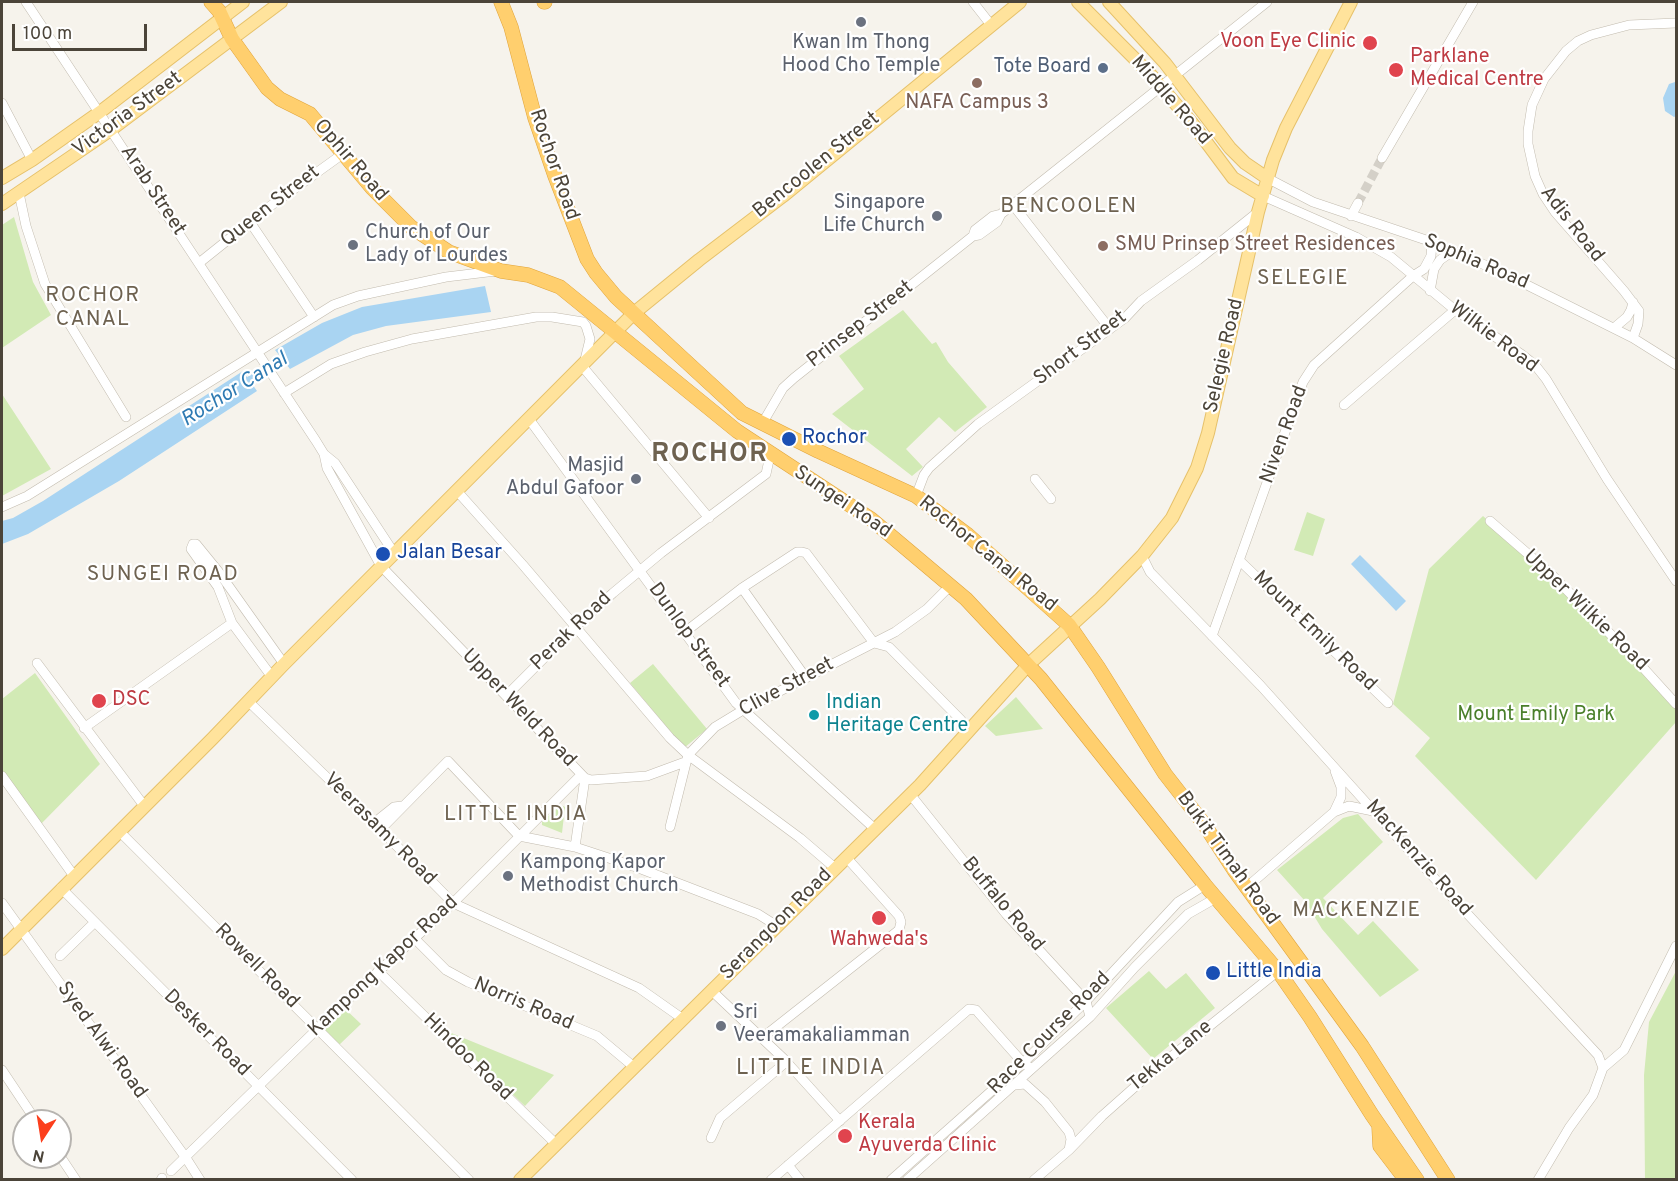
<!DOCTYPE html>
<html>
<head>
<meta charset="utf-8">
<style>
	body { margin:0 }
	#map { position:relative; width:1678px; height:1181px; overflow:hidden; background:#f6f3ec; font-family:Overpass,sans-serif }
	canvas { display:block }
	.frame { position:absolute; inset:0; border:3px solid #4b4439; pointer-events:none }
	.north { position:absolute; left:12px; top:1109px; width:60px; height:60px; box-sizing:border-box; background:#fff; border:2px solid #b7b4b0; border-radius:50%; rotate:192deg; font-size:16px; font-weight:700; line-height:24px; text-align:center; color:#4b4439 }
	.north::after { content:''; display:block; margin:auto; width:21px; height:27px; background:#fc3f1d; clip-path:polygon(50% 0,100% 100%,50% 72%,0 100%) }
	.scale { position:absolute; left:12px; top:24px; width:135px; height:27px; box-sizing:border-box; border:3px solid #4b4439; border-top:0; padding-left:8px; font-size:18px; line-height:21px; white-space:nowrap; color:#4b4439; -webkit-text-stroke:4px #fff; paint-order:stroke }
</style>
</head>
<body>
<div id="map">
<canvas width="1678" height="1181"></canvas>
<div class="frame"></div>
<div class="north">N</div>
<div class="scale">100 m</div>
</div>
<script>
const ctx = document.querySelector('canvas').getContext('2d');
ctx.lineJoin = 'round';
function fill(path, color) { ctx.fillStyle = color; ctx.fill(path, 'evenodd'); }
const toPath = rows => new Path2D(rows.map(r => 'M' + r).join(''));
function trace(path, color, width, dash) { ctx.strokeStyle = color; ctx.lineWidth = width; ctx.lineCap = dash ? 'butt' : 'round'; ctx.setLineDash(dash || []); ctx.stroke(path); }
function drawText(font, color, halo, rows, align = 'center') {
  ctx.font = font + ' Overpass,sans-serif'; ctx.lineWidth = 4.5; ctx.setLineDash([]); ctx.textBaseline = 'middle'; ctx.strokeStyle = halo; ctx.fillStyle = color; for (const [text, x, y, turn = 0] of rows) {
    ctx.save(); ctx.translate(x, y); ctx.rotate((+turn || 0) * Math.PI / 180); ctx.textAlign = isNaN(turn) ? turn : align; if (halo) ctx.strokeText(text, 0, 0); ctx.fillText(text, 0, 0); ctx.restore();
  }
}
const green = toPath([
	[14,217,33,282,51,315,2,348,2,225],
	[903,310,932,344,936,342,948,362,987,407,955,432,939,417,906,449,923,467,912,476,832,414,864,389,839,356],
	[2,394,51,469,2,496],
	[1307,512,1325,519,1313,556,1294,550],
	[1483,516,1539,566,1676,705,1676,722,1536,880,1415,756,1430,738,1393,704,1429,569],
	[653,664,707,729,684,748,630,683],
	[35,673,100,764,40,825,2,772,2,699],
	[1016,697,1043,729,996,736,985,726],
	[561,805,565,807,562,833,542,825,542,821],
	[1358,814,1383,842,1323,898,1358,935,1373,921,1419,970,1380,997,1322,929,1305,901,1277,870,1343,818],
	[1149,971,1166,989,1186,973,1215,1008,1153,1059,1106,1008],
	[1676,971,1676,1179,1645,1179,1644,1075,1649,1022],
	[342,1006,361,1024,339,1045,321,1027],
	[444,1030,554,1075,525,1106]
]);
const water = toPath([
	[1675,82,1676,84,1676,116,1674,117,1665,111,1663,98,1669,84],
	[485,286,491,312,386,326,353,335,290,369,275,350,322,323,362,307],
	[243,371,257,391,119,481,28,534,2,544,2,521,13,518,43,501],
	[1360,555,1406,601,1396,611,1351,564]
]);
const canal = toPath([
	[240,387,292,354]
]);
const minorTunnel = toPath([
	[1358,203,1382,158]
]);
const minor = toPath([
	[26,2,316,441,324,454,327,468,381,566,585,778,591,780,647,776,685,762],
	[973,2,991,25],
	[2,103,32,160],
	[1382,158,1473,2],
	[1267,178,1313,202,1432,242,1501,272,1633,338,1676,365],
	[19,193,26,226,45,284,126,417],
	[1263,196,1356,237,1391,257,1455,310,1521,354,1535,365,1546,379,1607,479,1676,581],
	[1013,205,1110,329],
	[1351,216,1358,203],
	[250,222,314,317],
	[973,236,975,230,993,216,1001,214],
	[199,263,269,207,344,153],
	[1430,291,1434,269,1440,260,1453,251],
	[1614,328,1627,317,1631,310,1633,302],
	[1633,338,1638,324,1639,311,1624,291,1555,212,1543,194,1535,176,1528,144,1528,131,1532,105,1544,79,1566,51,1578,41,1591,35,1629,25,1676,23],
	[582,366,709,518],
	[284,393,331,364,365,352,412,339,536,317,552,317,583,322,586,326,590,339,584,364],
	[1344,405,1455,310],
	[529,419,736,703,875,829],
	[762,424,783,388,794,378,973,236,979,235,997,222,1001,214,1267,2],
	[324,454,335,463,394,553],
	[1035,479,1051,499],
	[457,491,523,565,670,738,688,755,800,838,835,868],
	[916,496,924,475,929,468,978,424,1125,318,1141,301,1198,260,1258,212],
	[2,507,27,496,333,305,358,296,395,288,446,277,496,271],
	[1490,521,1550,573,1637,661,1676,704],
	[1142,556,1150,572,1261,686,1425,868,1598,1055,1603,1068,1593,1095,1569,1128,1538,1180],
	[1239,560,1388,703],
	[742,588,806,678],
	[685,632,742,588,797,552,802,552,806,553,874,643],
	[1212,636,1303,382,1314,365,1413,276,1424,269,1431,256,1432,242],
	[874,643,889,647,961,720,965,727],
	[37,663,145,807],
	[272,677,232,623,218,587,191,549,193,544,196,544,218,571,284,664],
	[506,696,575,627,613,593,661,553,766,474,769,460,767,452],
	[249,702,374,823,453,903,639,988,683,1019],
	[84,728,232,623],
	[2,776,74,876],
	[910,794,1006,914,1086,1001,1090,1017],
	[1334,812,1341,797,1341,787,1335,771],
	[374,823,394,807,402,806],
	[670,827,688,755,715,727,743,710,895,632,927,609,951,585],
	[380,830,448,761,519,836],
	[119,831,469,1180],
	[519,836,575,847,636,867,758,914,777,926],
	[575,847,585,778],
	[1247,887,1334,812,1349,806,1373,811],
	[61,888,352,1180],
	[2,903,186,1158,200,1180],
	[415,939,446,970,468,982,597,1036,634,1067],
	[60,956,95,922],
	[378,971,556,1144],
	[712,991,784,1059,840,1121],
	[762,1038,899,930,901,922,899,916,846,857],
	[1603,1068,1624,1050,1676,946],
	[2,1070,36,1121],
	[1015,1085,1025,1084,1045,1102,1069,1132,1071,1139,1069,1150],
	[711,1138,720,1118,786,1062],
	[60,1156,76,1180],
	[788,1165,800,1180],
	[171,1171,344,1003,453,903,581,775],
	[161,1180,162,1178],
	[771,1180,969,1009,976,1010,1023,1063,1028,1066],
	[891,1180,1023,1063,1086,1001,1178,902,1205,885],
	[907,1180,1090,1017,1135,967,1188,914,1216,898],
	[1034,1180,1069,1150,1102,1116,1146,1077,1278,971]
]);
const major = toPath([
	[1078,2,1151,75,1192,123,1233,178,1263,196],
	[1109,2,1165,63,1230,148,1245,163,1267,178],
	[2,178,32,160,100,112,243,2],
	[2,204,112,129,281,2],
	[2,949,213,738,284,664,634,313,699,260,783,196,1020,2],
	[520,1180,920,785,1028,665,1100,599,1142,556,1172,518,1197,468,1208,433,1258,212,1273,160,1286,128,1351,2]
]);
const highway = toPath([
	[211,2,219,11,232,39,267,88,280,99,310,114,372,188,411,227,449,252,501,271,528,275,560,287,737,431,871,519,966,599,1041,679,1205,885,1278,971,1310,1017,1372,1115,1417,1180],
	[501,2,511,27,535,118,555,176,587,259,596,273,616,297,742,413,818,451,916,496,968,535,1069,625,1098,667,1165,774,1204,824,1234,870,1362,1046,1448,1180],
	[544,2,545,2],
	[1379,1127,1380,1146,1406,1180]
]);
const markers = [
	[861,22,6,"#6b7280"],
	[1370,43,8,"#e0444e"],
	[1103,68,6,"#5c6f8a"],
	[1396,70,8,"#e0444e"],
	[977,83,6,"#8d6e63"],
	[937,216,6,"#6b7280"],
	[353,245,6,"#6b7280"],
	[1103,246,6,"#8d6e63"],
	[789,439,8,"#1a4fb4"],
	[636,479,6,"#6b7280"],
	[383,554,8,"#1a4fb4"],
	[99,701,8,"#e0444e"],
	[814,715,6,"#0f9aa8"],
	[508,876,6,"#6b7280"],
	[879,918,8,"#e0444e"],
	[1213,973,8,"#1a4fb4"],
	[721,1026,6,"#6b7280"],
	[845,1136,8,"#e0444e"]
];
const healthNames = [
	["Voon Eye Clinic",1356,43,"right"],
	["Parklane",1410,58],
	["Medical Centre",1410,81],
	["DSC",112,701],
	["Wahweda's",879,941,"center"],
	["Kerala",858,1124],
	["Ayuverda Clinic",858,1147]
];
const worshipNames = [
	["Kwan Im Thong",861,44,"center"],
	["Hood Cho Temple",861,67,"center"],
	["Singapore",925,204,"right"],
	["Life Church",925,227,"right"],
	["Church of Our",365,234],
	["Lady of Lourdes",365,257],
	["Masjid",624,467,"right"],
	["Abdul Gafoor",624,490,"right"],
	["Kampong Kapor",520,864],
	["Methodist Church",520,887],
	["Sri",733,1014],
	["Veeramakaliamman",733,1037]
];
const serviceNames = [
	["Tote Board",1091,68]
];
const streetNames = [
	["Middle Road",1170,101,49],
	["Victoria Street",128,115,-36],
	["Ophir Road",350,161,49],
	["Rochor Road",553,165,71],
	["Bencoolen Street",817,166,-39],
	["Arab Street",152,191,57],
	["Queen Street",271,207,-38],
	["Adis Road",1571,225,52],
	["Sophia Road",1476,263,23],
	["Prinsep Street",861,325,-38],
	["Wilkie Road",1493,338,37],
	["Short Street",1081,349,-37],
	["Selegie Road",1225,356,-77],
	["Niven Road",1285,435,-70],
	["Sungei Road",842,503,34],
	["Rochor Canal Road",987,555,39],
	["Upper Wilkie Road",1585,611,44],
	["Perak Road",572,632,-44],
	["Mount Emily Road",1314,632,44],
	["Dunlop Street",688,636,54],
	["Clive Street",787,688,-28],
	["Upper Weld Road",518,709,46],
	["Veerasamy Road",379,830,45],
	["Bukit Timah Road",1227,859,54],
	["MacKenzie Road",1418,859,48],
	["Buffalo Road",1002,905,50],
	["Serangoon Road",777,925,-45],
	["Rowell Road",256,967,45],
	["Kampong Kapor Road",384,967,-43],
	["Norris Road",523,1005,23],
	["Desker Road",206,1034,45],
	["Race Course Road",1050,1034,-45],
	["Syed Alwi Road",101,1041,54],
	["Tekka Lane",1171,1057,-39],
	["Hindoo Road",467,1058,44]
];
const educationNames = [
	["NAFA Campus 3",977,104],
	["SMU Prinsep Street Residences",1115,246,"left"]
];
const transitNames = [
	["Rochor",802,439],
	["Jalan Besar",397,554],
	["Little India",1226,973]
];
const cultureNames = [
	["Indian",826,704],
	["Heritage Centre",826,727]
];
const parkNames = [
	["Mount Emily Park",1536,716]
];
const neighbourhoodNames = [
	["BENCOOLEN",1069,208],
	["SELEGIE",1303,280],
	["ROCHOR",93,297],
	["CANAL",93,321],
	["SUNGEI ROAD",163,576],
	["LITTLE INDIA",516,816],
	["MACKENZIE",1357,912]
];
const waterNames = [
	["Rochor Canal",235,391,-32]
];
const quarterNames = [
	["LITTLE INDIA",811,1070]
];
const districtNames = [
	["ROCHOR",710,456]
];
fill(green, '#d2eab5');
fill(water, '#a9d4f2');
trace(canal, '#a9d4f2', 9);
trace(minorTunnel, '#d4d0c8', 9, [9, 4.5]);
trace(minor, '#c2bbae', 10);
trace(major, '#e6c16a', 14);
trace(highway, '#e0a43c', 15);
trace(minor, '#fff', 9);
trace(major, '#ffe39c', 12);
trace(highway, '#ffcf6e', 14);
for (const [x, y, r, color] of markers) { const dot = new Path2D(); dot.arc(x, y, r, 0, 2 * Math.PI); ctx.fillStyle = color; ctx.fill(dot); trace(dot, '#fff', 2); }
drawText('20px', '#be3a42', '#fff', healthNames, 'left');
drawText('20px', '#5b616d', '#fff', worshipNames, 'left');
drawText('20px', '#4e5e75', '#fff', serviceNames, 'right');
drawText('20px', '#4b4439', '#fff', streetNames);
drawText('20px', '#785e54', '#fff', educationNames);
drawText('20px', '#164399', '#fff', transitNames, 'left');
drawText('20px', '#0d838f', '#fff', cultureNames, 'left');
drawText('20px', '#4a7f2a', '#fff', parkNames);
ctx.letterSpacing = '1.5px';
drawText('21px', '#6e6250', '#fff', neighbourhoodNames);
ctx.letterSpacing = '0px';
drawText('italic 21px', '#2e7ab2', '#fff', waterNames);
ctx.letterSpacing = '1.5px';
drawText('22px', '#6e6250', '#fff', quarterNames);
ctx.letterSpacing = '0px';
ctx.letterSpacing = '1.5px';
drawText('bold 26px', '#6e6250', '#fff', districtNames);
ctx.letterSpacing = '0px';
</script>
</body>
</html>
